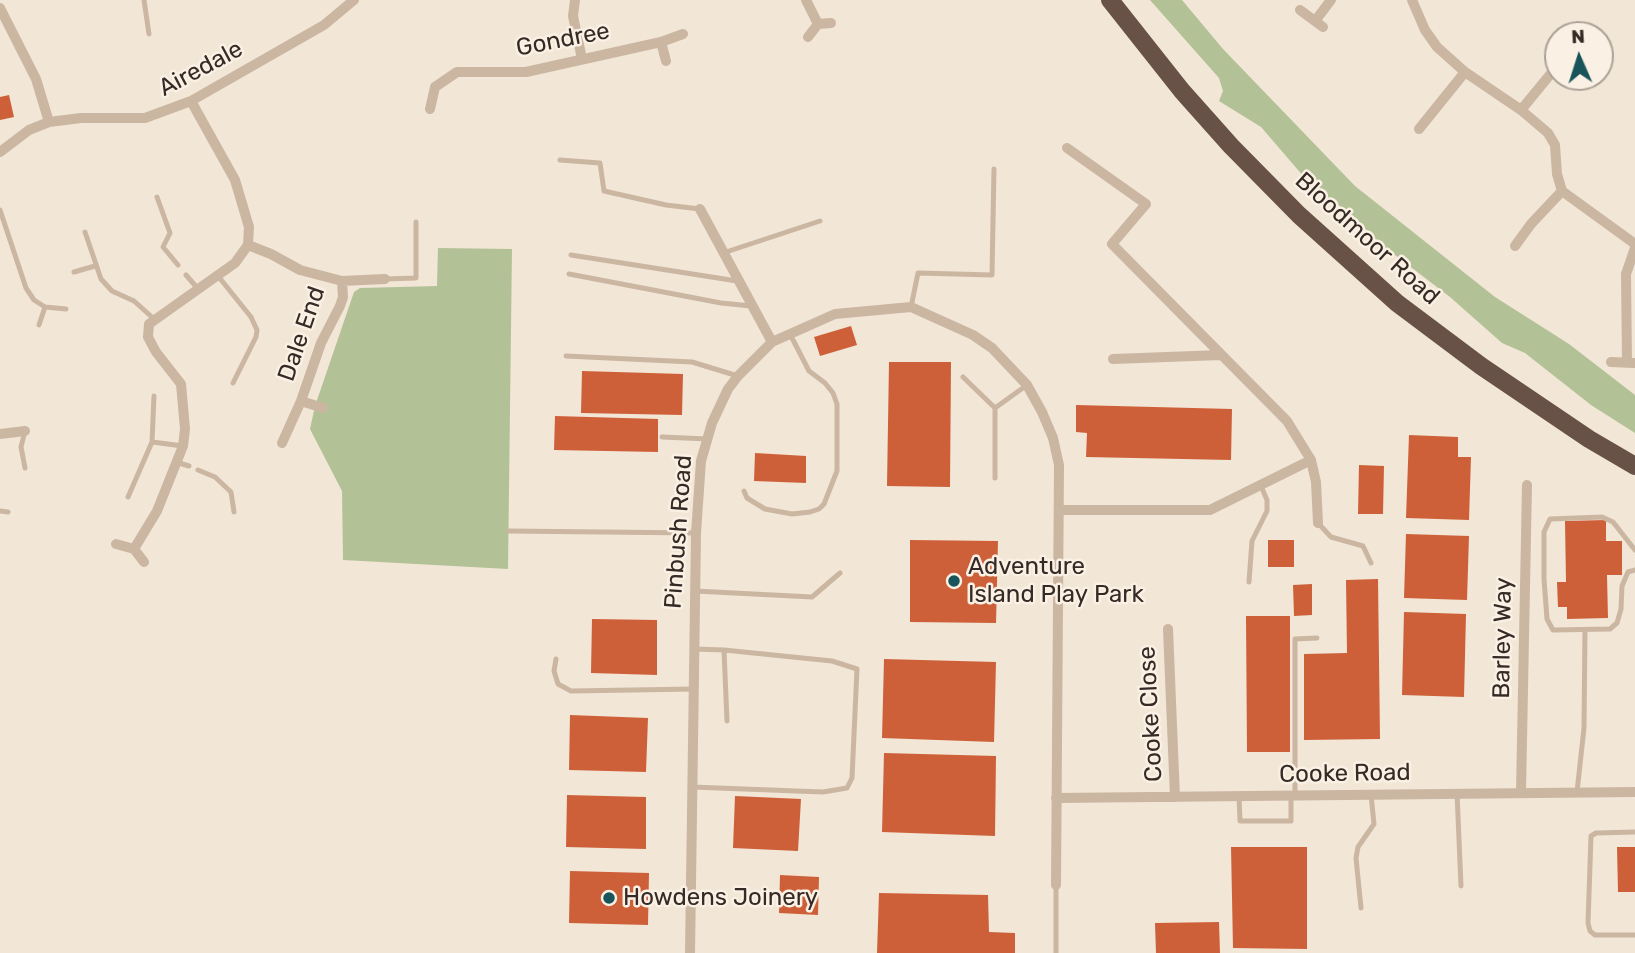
<!DOCTYPE html>
<html>
<head>
<meta charset="utf-8">
<style>
	body { margin:0 }
	#map { position:relative; width:1635px; height:953px; overflow:hidden; background:#f2e6d7; font-family:Rubik,sans-serif }
	canvas { display:block }
	.north { position:absolute; left:1544px; top:21px; width:70px; height:70px; box-sizing:border-box; background:#faf0e3; border:2px solid #aba197; border-radius:50%; rotate:357deg; font-size:19px; font-weight:700; line-height:28px; text-align:center; color:#352a25 }
	.north::after { content:''; display:block; margin:auto; width:24px; height:32px; background:#185459; clip-path:polygon(50% 0,100% 100%,50% 72%,0 100%) }
</style>
</head>
<body>
<div id="map">
<canvas width="1635" height="953"></canvas>
<div class="north">N</div>
</div>
<script>
const ctx = document.querySelector('canvas').getContext('2d');
ctx.lineJoin = 'round';
function fill(path, color) { ctx.fillStyle = color; ctx.fill(path, 'evenodd'); }
const toPath = rows => new Path2D(rows.map(r => 'M' + r).join(''));
function trace(path, color, width, dash) { ctx.strokeStyle = color; ctx.lineWidth = width; ctx.lineCap = dash ? 'butt' : 'round'; ctx.setLineDash(dash || []); ctx.stroke(path); }
function drawText(font, color, halo, rows, align = 'center') {
  ctx.font = font + ' Rubik,sans-serif'; ctx.lineWidth = 5; ctx.setLineDash([]); ctx.textBaseline = 'middle'; ctx.strokeStyle = halo; ctx.fillStyle = color; for (const [text, x, y, turn = 0] of rows) {
    ctx.save(); ctx.translate(x, y); ctx.rotate((+turn || 0) * Math.PI / 180); ctx.textAlign = isNaN(turn) ? turn : align; if (halo) ctx.strokeText(text, 0, 0); ctx.fillText(text, 0, 0); ctx.restore();
  }
}
const green = toPath([
	[1150,0,1182,0,1223,49,1355,186,1495,297,1569,344,1635,395,1635,433,1591,405,1525,353,1502,343,1450,297,1382,245,1346,210,1317,192,1261,127,1219,101,1223,91,1219,78],
	[438,248,512,249,508,569,343,560,342,491,310,429,315,406,354,292,360,288,437,286]
]);
const building = toPath([
	[9,95,14,117,0,120,0,97],
	[851,326,857,345,820,356,814,337],
	[889,362,951,362,950,487,887,486],
	[582,371,683,374,682,415,581,413],
	[1076,405,1232,409,1231,460,1086,457,1087,433,1076,432],
	[555,416,658,419,658,452,554,450],
	[1409,435,1458,437,1458,457,1471,457,1469,520,1406,518],
	[755,453,806,456,806,483,754,481],
	[1359,465,1384,466,1383,514,1358,514],
	[1606,520,1606,541,1622,541,1622,575,1607,575,1608,618,1567,619,1567,607,1558,607,1557,582,1566,582,1565,521],
	[1406,534,1469,536,1467,600,1404,598],
	[910,540,998,541,996,623,910,622],
	[1268,540,1294,540,1294,567,1268,567],
	[1378,579,1380,739,1304,740,1304,654,1347,653,1346,580],
	[1312,584,1312,615,1294,616,1293,585],
	[1404,612,1466,614,1464,697,1402,695],
	[1246,616,1290,616,1290,752,1247,752],
	[592,619,657,620,657,675,591,673],
	[884,659,996,662,994,742,882,738],
	[570,715,648,718,646,772,569,770],
	[884,753,996,756,995,836,882,832],
	[567,795,646,797,646,849,566,847],
	[735,796,801,799,798,851,733,848],
	[1231,847,1307,847,1307,949,1233,948],
	[1617,847,1635,847,1635,892,1618,892],
	[570,871,649,873,648,925,569,923],
	[780,875,819,877,818,915,779,913],
	[879,893,988,895,989,932,1015,933,1015,953,877,953],
	[1219,922,1220,953,1156,953,1155,923]
]);
const service = toPath([
	[144,0,149,34],
	[560,160,600,163,604,191,666,205,700,209],
	[157,197,170,233,163,247,178,265],
	[0,210,26,288,34,300,45,307,66,309],
	[85,232,101,279,112,291,134,301,153,318],
	[723,253,820,221],
	[571,255,737,281],
	[74,272,95,266],
	[569,274,721,303,751,306],
	[186,275,199,290],
	[218,276,251,317,257,330,256,337,233,383],
	[385,279,416,278,416,222],
	[911,307,918,273,992,275,994,169],
	[39,325,45,307],
	[566,356,692,362,738,376],
	[963,377,995,408],
	[154,396,152,442,183,446],
	[25,431,21,447,25,468],
	[662,437,708,439],
	[176,462,189,466],
	[198,470,215,477,231,492,234,512],
	[995,478,995,408,1027,385],
	[744,491,747,498,765,509,792,514,810,512,819,509,824,504,837,471,837,404,833,393,825,383,809,371,790,334],
	[128,497,152,442],
	[0,511,8,512],
	[1318,523,1331,537,1363,546,1371,563],
	[509,531,696,533],
	[1635,550,1613,522,1602,517,1550,519,1544,532,1544,579,1547,619,1553,630,1610,629,1617,623,1621,609,1622,586,1628,572,1635,570],
	[1249,582,1252,541,1267,511,1267,500,1261,486],
	[695,591,812,597,840,573],
	[694,649,724,650,727,721],
	[556,659,554,671,558,684,571,691,694,689],
	[692,787,823,792,847,788,852,778,857,669,832,661,724,650],
	[1577,792,1584,728,1585,630],
	[1457,793,1461,886],
	[1295,795,1295,639,1317,638],
	[1239,796,1240,821,1291,821,1291,796],
	[1635,832,1596,833,1591,836,1588,923,1590,931,1595,935,1635,935],
	[1361,908,1356,858,1358,847,1374,824,1371,795],
	[1056,953,1056,886]
]);
const minor = toPath([
	[575,0,573,16,582,59],
	[806,0,818,24,831,23],
	[1412,0,1425,30,1437,47,1465,72,1521,110,1548,133,1555,145,1557,174,1562,191,1635,244],
	[0,8,36,79,49,122],
	[1300,10,1323,27],
	[1315,21,1331,0],
	[808,37,818,24],
	[661,42,666,61],
	[430,109,435,87,457,72,526,72,661,42,683,34],
	[1521,110,1558,65],
	[1419,129,1465,72],
	[1067,148,1146,204,1112,244,1287,421,1311,460,1316,482,1318,523],
	[0,152,29,130,49,122,81,118,145,118,191,101,324,25,354,0],
	[700,209,772,342],
	[248,245,271,254,300,270,342,281,385,279],
	[1515,246,1531,224,1562,191],
	[1113,359,1221,355],
	[1611,362,1635,363],
	[1627,363,1626,274,1635,248],
	[301,401,323,408],
	[0,434,25,431],
	[282,443,301,401,321,343,340,306,343,297,342,281],
	[1059,510,1210,510,1311,460],
	[116,544,134,549],
	[144,562,134,549,157,511,183,446,185,429,181,384,156,352,148,337,149,324,235,263,248,245,249,227,235,180,191,101],
	[1168,629,1175,797],
	[1521,792,1527,485],
	[1056,798,1635,792],
	[690,953,696,533,701,461,712,423,728,389,738,376,772,342,835,314,911,307,973,335,992,348,1027,385,1042,412,1053,438,1059,465,1056,885]
]);
const trunk = toPath([
	[1110,0,1182,91,1231,146,1299,215,1397,303,1481,366,1589,439,1635,466]
]);
const markers = [
	[954,581,7,"#185459"],
	[609,898,7,"#185459"]
];
const streetNames = [
	["Gondree",563,40,-11],
	["Airedale",201,69,-28],
	["Bloodmoor Road",1367,239,42],
	["Dale End",302,334,-71],
	["Pinbush Road",679,532,-86],
	["Barley Way",1503,638,-89],
	["Cooke Close",1151,714,-93],
	["Cooke Road",1345,774,-1]
];
const poiNames = [
	["Adventure",968,567],
	["Island Play Park",968,595],
	["Howdens Joinery",623,898]
];
fill(green, '#b3c296');
fill(building, '#ce6039');
trace(service, '#cbb6a2', 5);
trace(minor, '#cbb6a2', 10);
trace(trunk, '#685248', 18);
for (const [x, y, r, color] of markers) { const dot = new Path2D(); dot.arc(x, y, r, 0, 2 * Math.PI); ctx.fillStyle = color; ctx.fill(dot); trace(dot, '#faf0e3', 2.5); }
drawText('24px', '#352a25', '#faf0e3', streetNames);
drawText('24px', '#352a25', '#faf0e3', poiNames, 'left');
</script>
</body>
</html>
